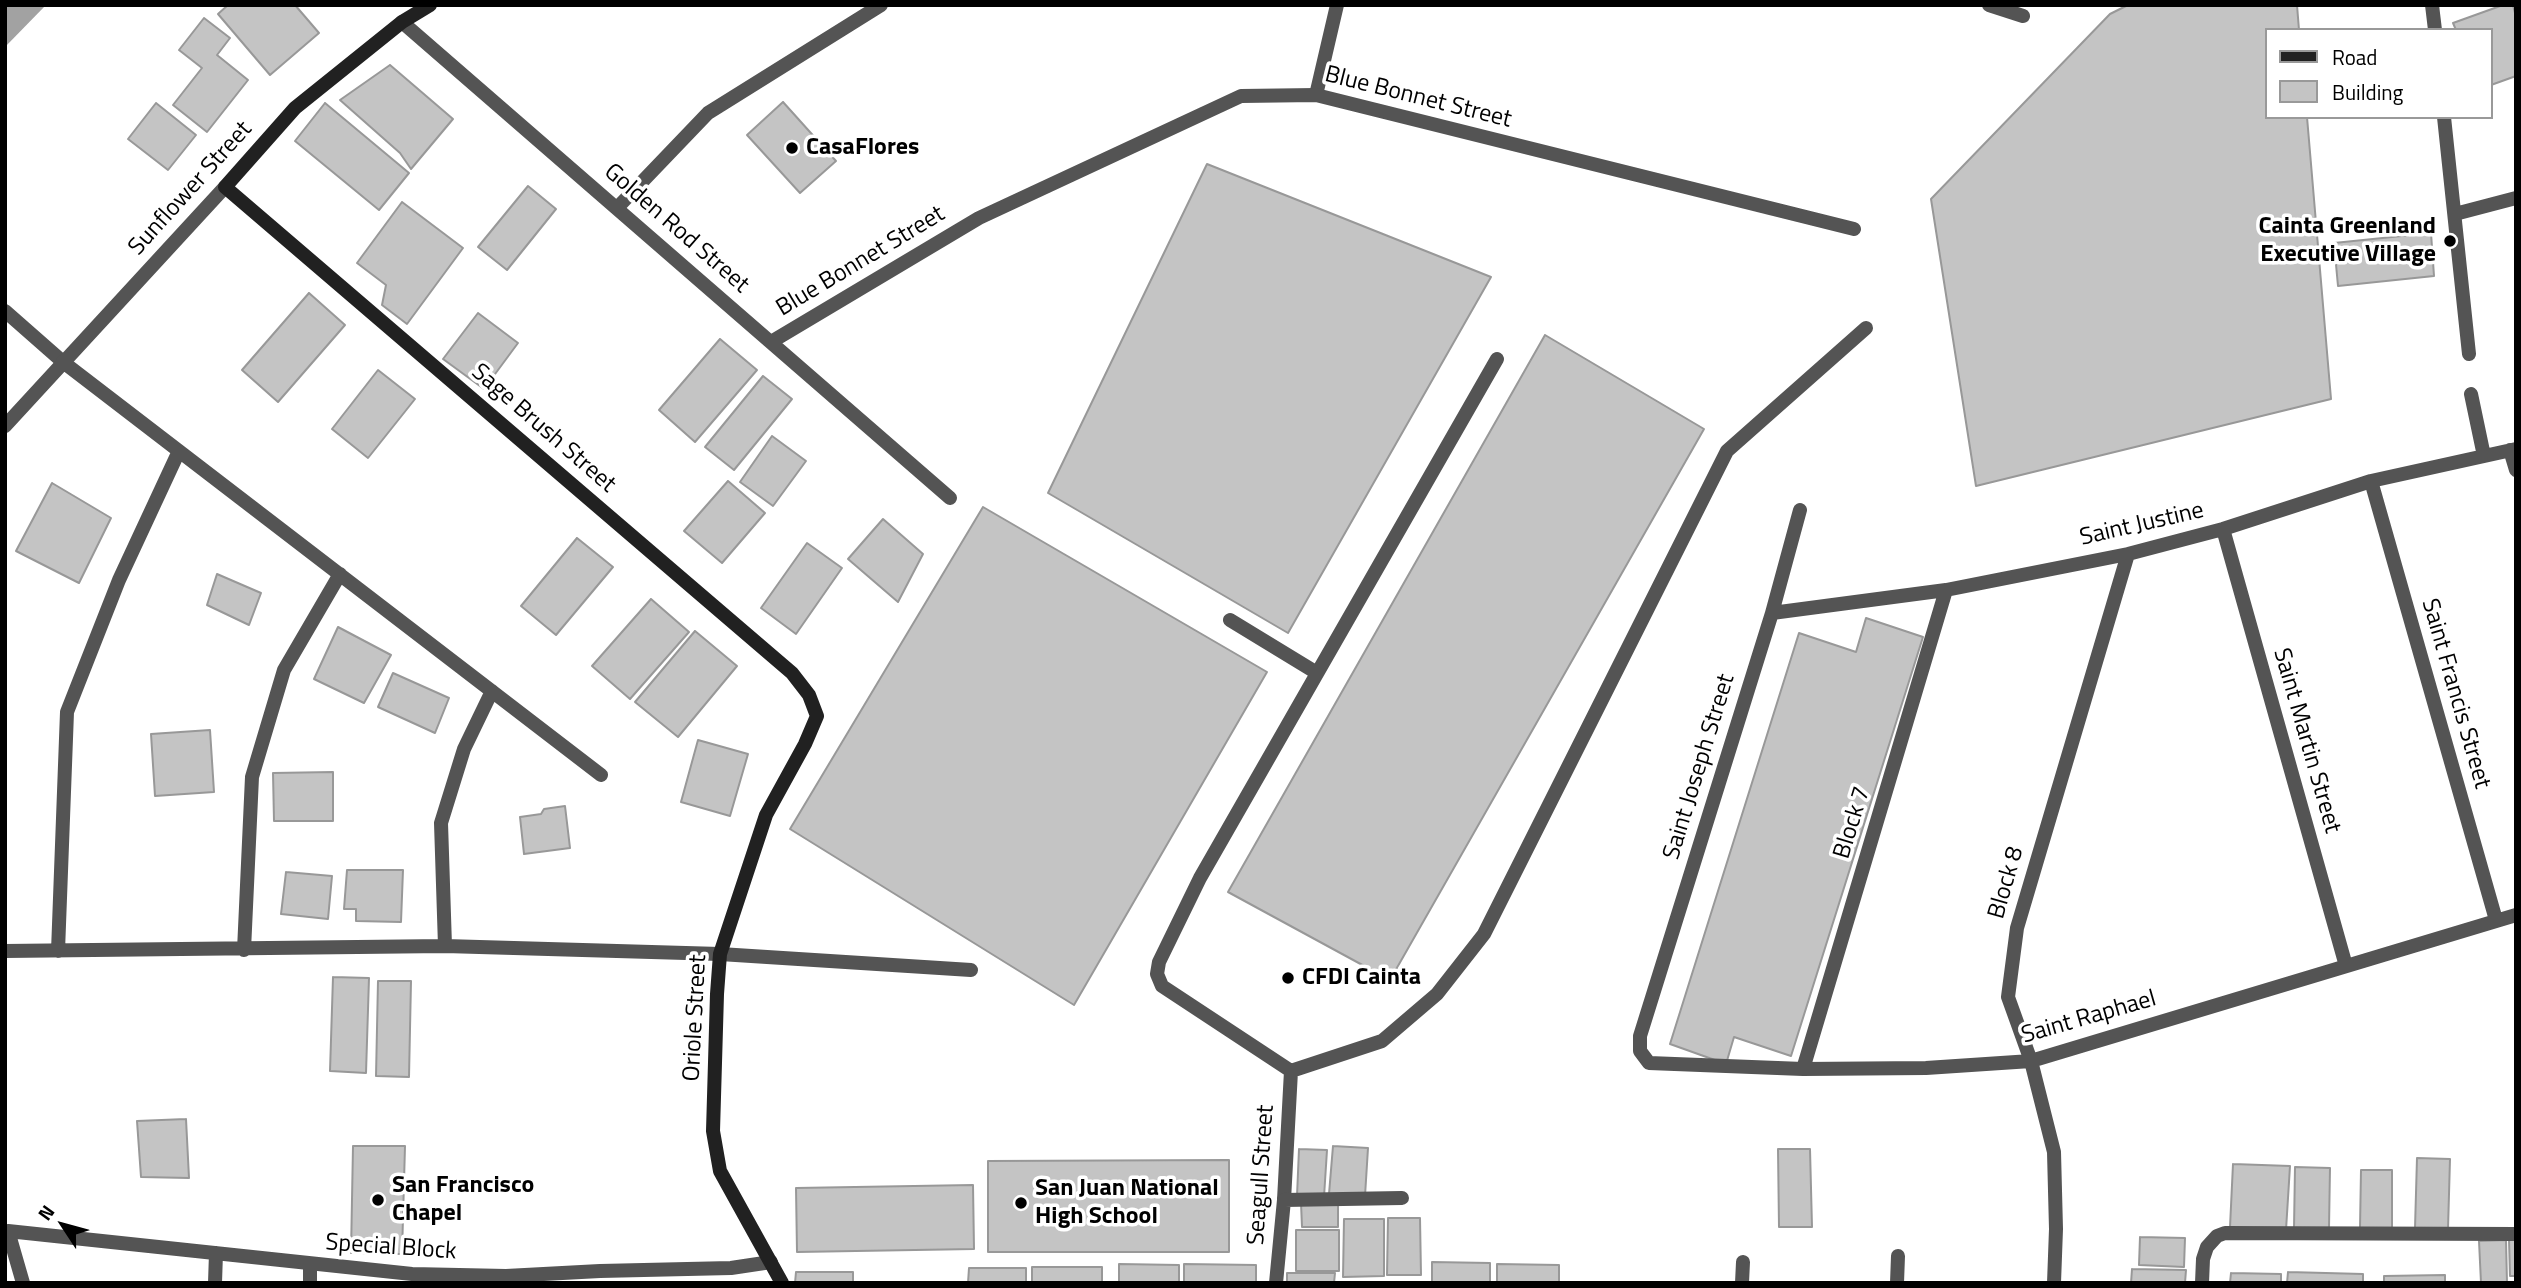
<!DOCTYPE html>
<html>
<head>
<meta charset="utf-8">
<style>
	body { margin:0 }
	#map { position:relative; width:2521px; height:1288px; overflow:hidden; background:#fff; font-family:"Titillium Web",sans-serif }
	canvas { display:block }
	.frame { position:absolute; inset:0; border:7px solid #000; pointer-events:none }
	.legend { position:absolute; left:2265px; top:28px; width:228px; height:91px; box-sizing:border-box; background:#fff; border:2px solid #999; margin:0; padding:9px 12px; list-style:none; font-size:21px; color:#000 }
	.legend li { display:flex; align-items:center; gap:14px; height:35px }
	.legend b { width:35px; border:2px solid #999 }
	.north { position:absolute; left:28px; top:1190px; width:70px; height:70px; -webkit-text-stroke:5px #fff; paint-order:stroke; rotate:306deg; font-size:19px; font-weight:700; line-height:28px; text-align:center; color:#000 }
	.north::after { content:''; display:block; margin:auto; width:24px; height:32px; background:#000; clip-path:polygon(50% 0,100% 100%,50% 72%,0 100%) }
</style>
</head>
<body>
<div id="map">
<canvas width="2521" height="1288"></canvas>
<div class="frame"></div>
<ul class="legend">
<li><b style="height:9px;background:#212121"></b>Road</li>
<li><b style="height:19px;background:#c4c4c4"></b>Building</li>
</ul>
<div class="north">N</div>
</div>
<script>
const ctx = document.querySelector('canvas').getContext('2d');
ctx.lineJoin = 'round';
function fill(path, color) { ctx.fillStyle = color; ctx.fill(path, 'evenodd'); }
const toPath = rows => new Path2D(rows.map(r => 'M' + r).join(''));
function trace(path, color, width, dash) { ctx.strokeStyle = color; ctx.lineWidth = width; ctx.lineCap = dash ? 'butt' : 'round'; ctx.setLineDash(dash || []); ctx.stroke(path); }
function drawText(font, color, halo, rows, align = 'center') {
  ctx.font = font + ' "Titillium Web",sans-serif'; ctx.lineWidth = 7; ctx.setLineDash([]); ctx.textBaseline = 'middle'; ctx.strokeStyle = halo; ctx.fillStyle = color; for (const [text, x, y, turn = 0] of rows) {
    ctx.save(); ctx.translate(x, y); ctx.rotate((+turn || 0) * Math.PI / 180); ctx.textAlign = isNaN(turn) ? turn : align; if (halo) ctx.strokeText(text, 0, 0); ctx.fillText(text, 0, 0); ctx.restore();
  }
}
const water = toPath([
	[5,5,46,5,5,47]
]);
const building = toPath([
	[228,5,295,5,319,33,270,75,218,14,228,5],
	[2128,5,2297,5,2299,30,2267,30,2267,117,2307,117,2331,399,1976,486,1931,199,2110,14,2128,5],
	[2503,5,2513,5,2516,17,2516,76,2491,85,2491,30,2456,30,2453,23,2503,5],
	[204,18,230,38,217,55,248,80,207,132,173,105,202,68,179,50,204,18],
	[390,65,453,119,411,169,400,153,340,100,390,65],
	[783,102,836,161,800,193,747,135,783,102],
	[156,103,196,135,168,170,128,139,156,103],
	[325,103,409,173,379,210,295,141,325,103],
	[1207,164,1491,277,1288,633,1048,493,1207,164],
	[528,186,556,209,507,270,478,247,528,186],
	[402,202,463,248,407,324,382,305,386,285,357,263,402,202],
	[2431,233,2434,276,2338,286,2334,243,2431,233],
	[309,293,345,325,278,402,242,370,309,293],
	[478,313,518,343,484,389,443,359,478,313],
	[1545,335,1704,429,1390,980,1228,892,1545,335],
	[720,339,757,370,695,442,659,410,720,339],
	[378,370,415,399,368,458,332,429,378,370],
	[763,376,792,399,734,470,705,447,763,376],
	[772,436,806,461,773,506,740,482,772,436],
	[728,481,765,513,722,563,684,531,728,481],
	[52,483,111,518,79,583,16,551,52,483],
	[983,507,1267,672,1074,1005,790,829,983,507],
	[883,519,923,554,898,602,848,559,883,519],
	[577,538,613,567,556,635,521,606,577,538],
	[807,543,842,568,796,634,761,608,807,543],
	[217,574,261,593,249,625,207,605,217,574],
	[651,599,689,632,630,699,592,666,651,599],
	[1866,618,1923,637,1791,1056,1734,1037,1726,1064,1670,1044,1799,633,1856,652,1866,618],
	[338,627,391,655,364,703,314,679,338,627],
	[695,631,737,666,678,737,635,702,695,631],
	[393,673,449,698,435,733,378,707,393,673],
	[210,730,214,792,155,796,151,734,210,730],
	[698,740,748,754,730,816,681,802,698,740],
	[333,772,333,821,274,821,273,773,333,772],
	[565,806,570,848,524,854,520,817,541,814,544,809,565,806],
	[347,870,403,870,401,922,356,921,356,909,344,909,347,870],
	[286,872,332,876,328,919,281,914,286,872],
	[333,977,369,978,366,1073,330,1071,333,977],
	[378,981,411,981,409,1077,376,1076,378,981],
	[186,1119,189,1178,141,1177,137,1121,186,1119],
	[353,1146,405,1146,402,1254,351,1253,353,1146],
	[1333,1146,1368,1148,1365,1196,1329,1194,1333,1146],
	[1299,1149,1327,1150,1324,1197,1297,1196,1299,1149],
	[1778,1149,1810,1149,1812,1227,1779,1227,1778,1149],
	[2417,1158,2450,1159,2448,1229,2415,1228,2417,1158],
	[1229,1160,1229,1252,988,1252,988,1161,1229,1160],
	[2233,1164,2290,1166,2286,1230,2230,1227,2233,1164],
	[2295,1167,2330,1168,2329,1228,2294,1228,2295,1167],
	[2361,1170,2392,1170,2392,1228,2360,1228,2361,1170],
	[973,1185,974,1249,797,1252,796,1188,973,1185],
	[1301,1203,1338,1203,1338,1227,1302,1227,1301,1203],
	[1388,1218,1420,1218,1421,1275,1387,1275,1388,1218],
	[1344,1219,1384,1219,1384,1276,1343,1277,1344,1219],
	[1296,1230,1339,1230,1339,1271,1296,1271,1296,1230],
	[2140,1237,2185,1238,2184,1267,2139,1265,2140,1237],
	[2509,1239,2516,1239,2516,1276,2510,1276,2509,1239],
	[2506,1240,2507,1283,2481,1283,2479,1241,2506,1240],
	[1432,1262,1490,1263,1490,1283,1432,1283,1432,1262],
	[1119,1264,1179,1265,1179,1283,1119,1283,1119,1264],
	[1184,1264,1256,1265,1256,1283,1184,1283,1184,1264],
	[1497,1264,1559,1265,1559,1283,1497,1283,1497,1264],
	[1032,1267,1102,1267,1102,1283,1032,1283,1032,1267],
	[969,1268,1026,1268,1026,1283,968,1283,969,1268],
	[2132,1269,2186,1270,2185,1283,2131,1283,2132,1269],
	[796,1272,853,1272,853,1283,795,1283,796,1272],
	[2288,1272,2363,1274,2363,1283,2287,1283,2288,1272],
	[1287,1273,1335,1273,1334,1283,1287,1283,1287,1273],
	[2231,1273,2281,1274,2281,1283,2230,1283,2231,1273],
	[2445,1275,2445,1283,2384,1283,2384,1276,2445,1275]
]);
const lane = toPath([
	[1316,95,1337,5],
	[5,311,63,362],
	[1230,620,1317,673],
	[1291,1071,1382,1041,1437,994,1484,934,1727,451,1866,328],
	[1291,1071,1162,986,1157,974,1159,962,1200,878,1497,359],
	[1284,1200,1291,1071]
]);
const street = toPath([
	[1989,5,2023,16],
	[2432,5,2435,30],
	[402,22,950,498],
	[2444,117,2469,354],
	[617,208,708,113,881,5],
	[2455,214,2516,198],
	[771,342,979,218,1241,96,1316,95,1854,229],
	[63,362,601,775],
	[2471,394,2484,456],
	[5,426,225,187],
	[2510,450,2516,470],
	[2371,481,2496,920],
	[1800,510,1772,613,1640,1036,1640,1051,1649,1063,1803,1069,1926,1068,2031,1061,2516,915],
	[2223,529,2346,966],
	[1772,613,1946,590,2128,554,2223,529,2371,481,2516,449],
	[445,946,441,823,464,749,492,691],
	[244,950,252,777,284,670,340,574],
	[5,951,445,946,720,954,971,970],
	[58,951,67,712,119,580,179,451],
	[1803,1069,1946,590],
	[23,1283,8,1231,412,1274,506,1276,600,1271,731,1268,771,1262],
	[215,1283,216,1253],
	[310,1283,310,1265],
	[1276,1283,1284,1200,1402,1198],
	[1742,1283,1743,1262],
	[1897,1283,1898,1256],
	[2054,1283,2056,1229,2054,1152,2031,1061,2008,997,2017,928,2128,554],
	[2202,1283,2203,1259,2207,1247,2217,1236,2225,1233,2516,1234]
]);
const secondary = toPath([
	[430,5,402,22,295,108,225,187,792,673,809,695,817,716,805,744,766,815,720,954,717,994,713,1131,720,1171,782,1283]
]);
const markers = [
	[792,148,7,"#000"],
	[2450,241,7,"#000"],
	[1288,978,7,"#000"],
	[378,1200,7,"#000"],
	[1021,1203,7,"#000"]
];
const streetNames = [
	["Blue Bonnet Street",1418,98,14],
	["Sunflower Street",191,189,-48],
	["Golden Rod Street",676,229,41],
	["Blue Bonnet Street",861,262,-31],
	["Sage Brush Street",543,429,41],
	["Saint Justine",2142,525,-13],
	["Saint Francis Street",2455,694,74],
	["Saint Martin Street",2306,741,74],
	["Saint Joseph Street",1700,767,-73],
	["Block 7",1853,823,-73],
	["Block 8",2007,883,-74],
	["Oriole Street",696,1018,-87],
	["Saint Raphael",2089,1018,-16],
	["Seagull Street",1262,1175,-86],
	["Special Block",391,1248,4]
];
const poiNames = [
	["CasaFlores",806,148],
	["Cainta Greenland",2436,227,"right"],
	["Executive Village",2436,255,"right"],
	["CFDI Cainta",1302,978],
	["San Francisco",392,1186],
	["Chapel",392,1214],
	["San Juan National",1035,1189],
	["High School",1035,1217]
];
fill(water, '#a2a2a2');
fill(building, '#c4c4c4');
trace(building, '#989898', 2);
trace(lane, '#545454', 14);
trace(street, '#545454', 14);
trace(secondary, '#212121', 14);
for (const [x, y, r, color] of markers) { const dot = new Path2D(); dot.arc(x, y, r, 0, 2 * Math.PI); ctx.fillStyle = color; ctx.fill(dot); trace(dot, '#fff', 2.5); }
drawText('24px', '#000', '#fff', streetNames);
drawText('bold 24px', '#000', '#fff', poiNames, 'left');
</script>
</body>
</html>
